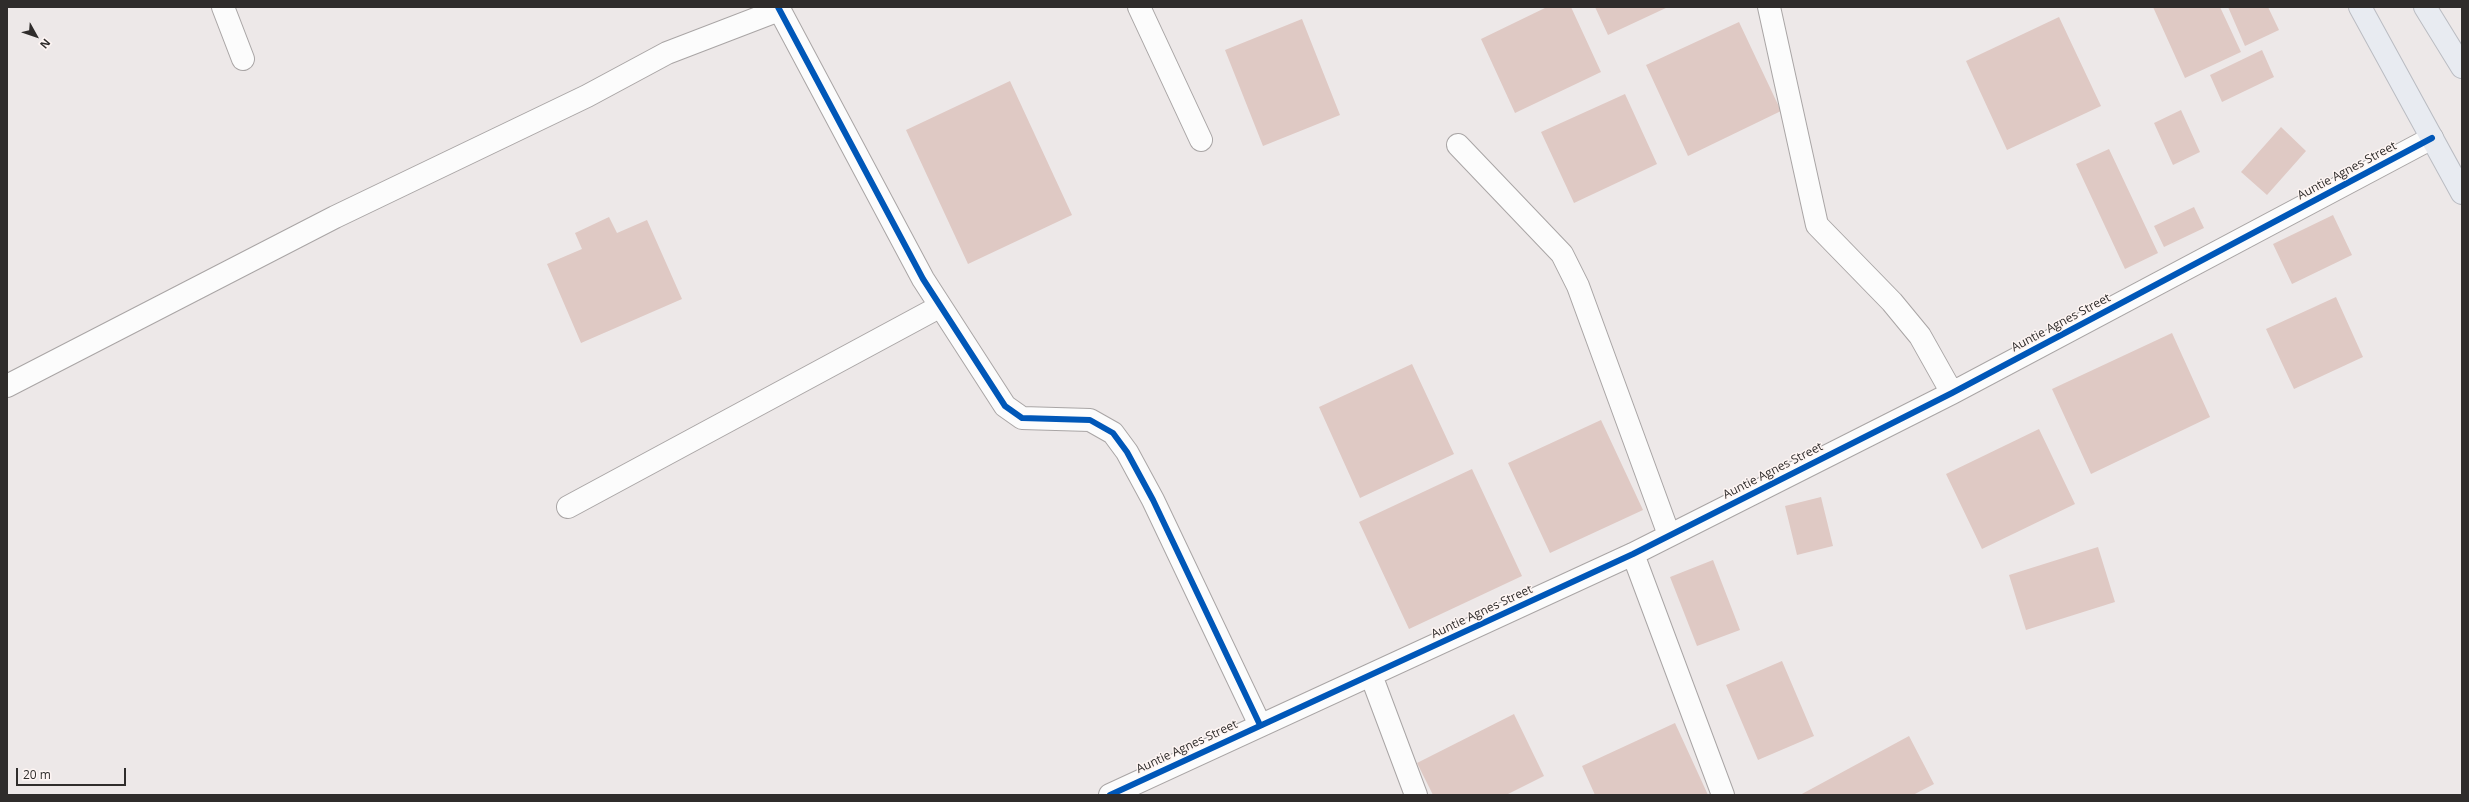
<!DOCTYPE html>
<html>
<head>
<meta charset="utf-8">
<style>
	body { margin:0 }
	#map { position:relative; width:2469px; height:802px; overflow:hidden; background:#ede8e8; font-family:"Open Sans",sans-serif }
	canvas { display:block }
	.frame { position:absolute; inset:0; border:8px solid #2f2c2b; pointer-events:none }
	.north { position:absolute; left:16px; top:16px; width:40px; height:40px; -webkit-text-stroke:3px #fef5f3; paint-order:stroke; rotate:130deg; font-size:11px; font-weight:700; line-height:16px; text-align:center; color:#2f2c2b }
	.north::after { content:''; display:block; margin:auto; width:14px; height:18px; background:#2f2c2b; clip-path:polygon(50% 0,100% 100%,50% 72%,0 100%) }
	.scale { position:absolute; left:16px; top:768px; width:110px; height:18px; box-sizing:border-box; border:2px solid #2f2c2b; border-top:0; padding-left:5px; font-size:12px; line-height:14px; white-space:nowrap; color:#2f2c2b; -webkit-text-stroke:3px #fef5f3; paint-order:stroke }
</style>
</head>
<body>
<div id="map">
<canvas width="2469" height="802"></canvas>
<div class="frame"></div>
<div class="north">N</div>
<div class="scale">20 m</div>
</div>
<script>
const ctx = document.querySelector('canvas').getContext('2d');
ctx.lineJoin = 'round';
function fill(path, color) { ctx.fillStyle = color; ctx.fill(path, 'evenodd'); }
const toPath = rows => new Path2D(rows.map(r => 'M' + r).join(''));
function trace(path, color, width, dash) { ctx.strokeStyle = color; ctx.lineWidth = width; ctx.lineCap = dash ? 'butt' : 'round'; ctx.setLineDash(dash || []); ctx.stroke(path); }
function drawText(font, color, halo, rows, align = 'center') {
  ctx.font = font + ' "Open Sans",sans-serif'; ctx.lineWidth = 3; ctx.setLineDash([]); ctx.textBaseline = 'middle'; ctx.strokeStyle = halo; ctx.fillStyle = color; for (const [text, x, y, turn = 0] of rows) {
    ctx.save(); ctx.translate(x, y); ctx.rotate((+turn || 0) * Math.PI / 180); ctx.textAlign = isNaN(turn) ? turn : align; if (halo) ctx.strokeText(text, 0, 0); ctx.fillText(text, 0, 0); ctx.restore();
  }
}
const building = toPath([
	[1547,7,1571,7,1601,72,1515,113,1481,39],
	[1595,7,1668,7,1608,35],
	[2153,7,2220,7,2241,52,2185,78],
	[2228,7,2268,7,2279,30,2245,46],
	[2059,17,2101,106,2007,150,1966,61],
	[1302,19,1340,115,1263,146,1225,50],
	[1739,22,1781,111,1688,156,1646,65],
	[2262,50,2274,77,2222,102,2210,75],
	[1010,81,1072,215,968,264,906,130],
	[1625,94,1657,164,1574,203,1541,132],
	[2181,110,2200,152,2173,165,2154,123],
	[2281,127,2306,151,2267,195,2241,172],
	[2109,149,2158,253,2125,269,2076,164],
	[2194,207,2204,228,2164,247,2154,226],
	[2333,215,2352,255,2292,284,2273,244],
	[609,217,617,233,647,220,682,299,581,343,547,264,582,249,575,233],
	[2336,297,2363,357,2294,389,2266,329],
	[2172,333,2210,417,2091,474,2052,389],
	[1412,364,1454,454,1360,498,1319,407],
	[1601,420,1643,510,1550,553,1508,463],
	[2039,429,2075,504,1982,549,1946,474],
	[1472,469,1522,576,1409,629,1359,522],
	[1821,497,1833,546,1797,555,1785,506],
	[2098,547,2115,602,2026,630,2009,575],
	[1713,560,1740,630,1697,646,1670,577],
	[1782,661,1814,736,1758,760,1726,685],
	[1514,714,1544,776,1506,795,1433,795,1417,763],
	[1675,723,1708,795,1595,795,1582,766],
	[1909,736,1934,784,1913,795,1800,795]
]);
const minor = toPath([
	[223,7,243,59],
	[778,7,923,279,1005,406,1022,418,1090,420,1113,433,1127,452,1153,500,1260,725],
	[1139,7,1201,140],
	[1769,7,1817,225,1892,302,1920,336,1952,393],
	[1458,145,1562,254,1578,286,1669,535],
	[7,386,335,217,587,96,667,53,779,10],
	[568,507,939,307],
	[1633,554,1723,795],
	[1371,675,1416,795],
	[1110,795,1633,554,1952,393,2432,138]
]);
const highway = toPath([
	[2360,7,2462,193],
	[2425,7,2462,67]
]);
const cycleway = toPath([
	[778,7,923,279,1005,406,1022,418,1090,420,1113,433,1127,452,1153,500,1260,725],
	[1110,795,1633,554,1952,393,2432,138]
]);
const streetNames = [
	["Auntie Agnes Street",2347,171,-28],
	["Auntie Agnes Street",2061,323,-28],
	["Auntie Agnes Street",1773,471,-27],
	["Auntie Agnes Street",1482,612,-25],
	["Auntie Agnes Street",1187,747,-25]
];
fill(building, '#dfc9c4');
trace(minor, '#a9a5a5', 24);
trace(highway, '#babcc2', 24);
trace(minor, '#fcfcfc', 22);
trace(highway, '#e8ebf1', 22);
trace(cycleway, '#0057b8', 6);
drawText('12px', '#2f2c2b', '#fef5f3', streetNames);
</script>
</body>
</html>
